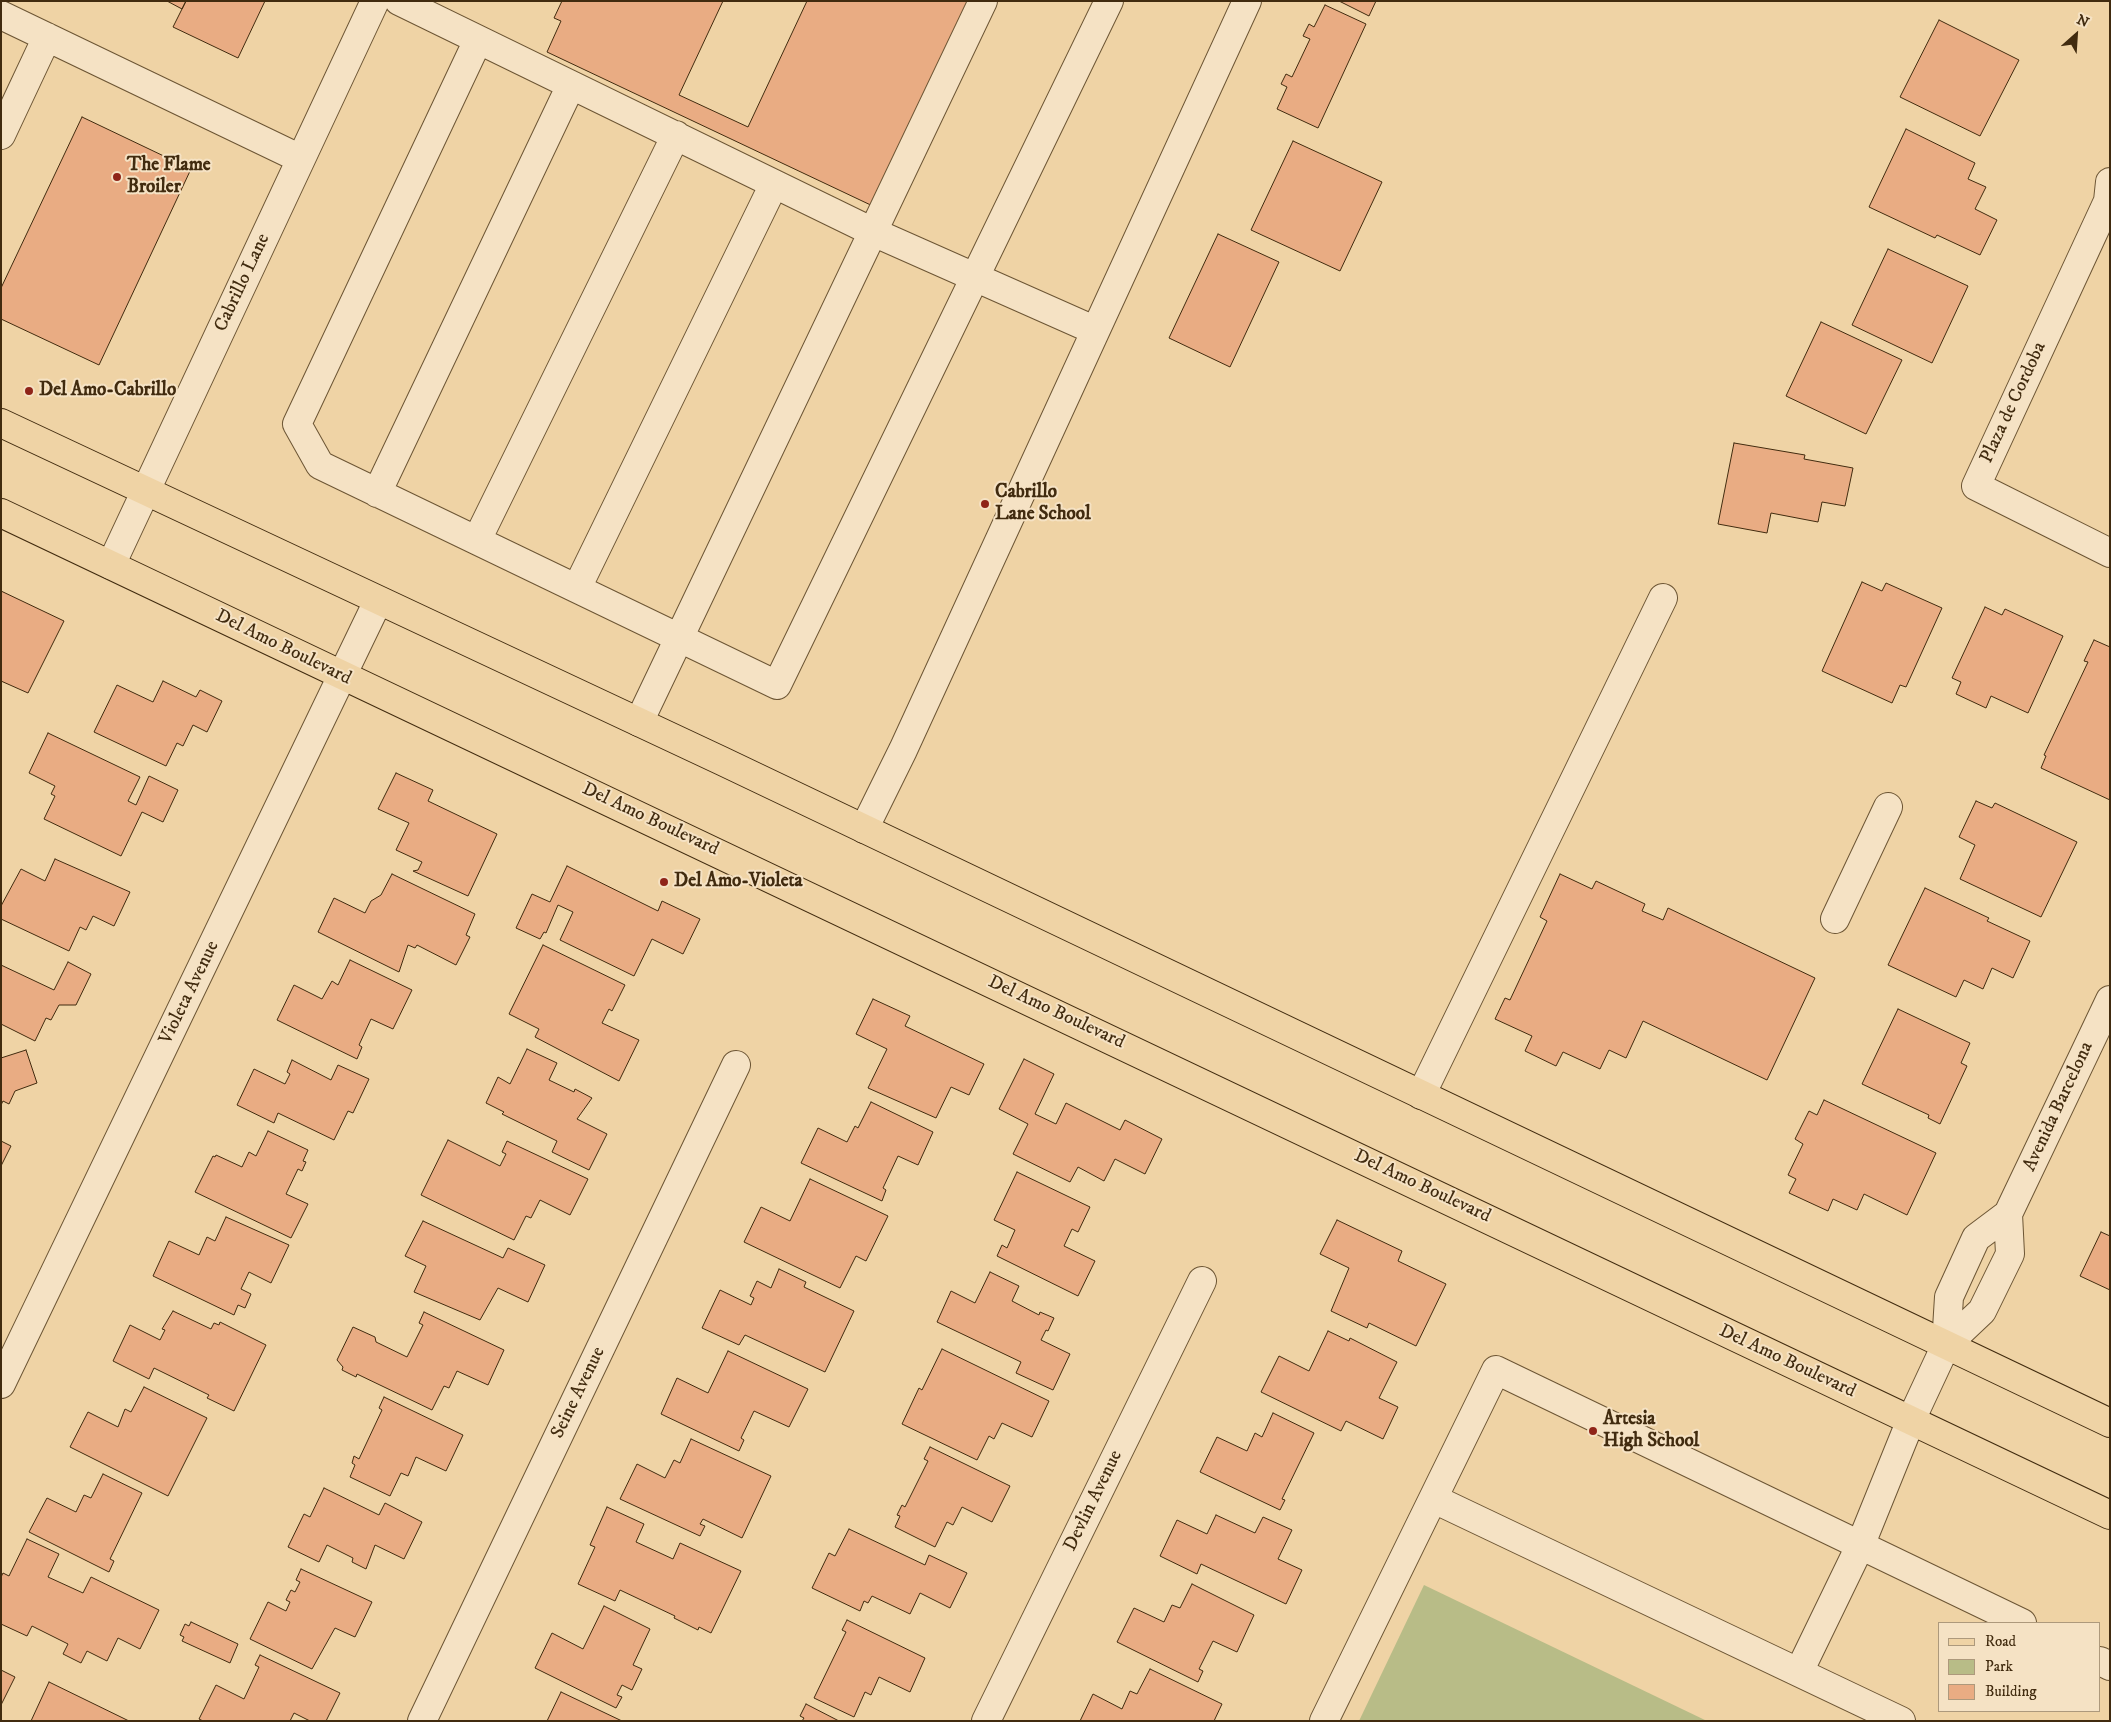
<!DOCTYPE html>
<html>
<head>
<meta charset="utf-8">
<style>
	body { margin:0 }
	#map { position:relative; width:2111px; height:1722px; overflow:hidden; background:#efd3a5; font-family:"IM FELL DW Pica",serif }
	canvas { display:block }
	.frame { position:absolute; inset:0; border:2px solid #412b0f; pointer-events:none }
	.legend { position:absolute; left:1938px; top:1622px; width:162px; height:90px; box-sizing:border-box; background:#f5e2c4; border:1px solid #ad997c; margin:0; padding:6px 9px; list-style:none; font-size:15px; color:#412b0f }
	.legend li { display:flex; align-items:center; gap:10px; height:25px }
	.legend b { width:25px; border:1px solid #ad997c }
	.north { position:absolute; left:2051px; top:10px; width:50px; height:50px; -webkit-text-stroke:4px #f5e2c4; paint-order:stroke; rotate:26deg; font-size:14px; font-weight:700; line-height:20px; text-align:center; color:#412b0f }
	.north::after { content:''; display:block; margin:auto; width:18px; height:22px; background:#412b0f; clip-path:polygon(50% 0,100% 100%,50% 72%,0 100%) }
</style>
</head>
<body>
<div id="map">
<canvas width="2111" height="1722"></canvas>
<div class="frame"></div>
<ul class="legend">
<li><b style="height:6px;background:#efd3a5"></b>Road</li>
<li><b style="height:14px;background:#b8bc87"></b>Park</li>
<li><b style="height:14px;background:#e9ac83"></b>Building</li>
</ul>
<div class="north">N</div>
</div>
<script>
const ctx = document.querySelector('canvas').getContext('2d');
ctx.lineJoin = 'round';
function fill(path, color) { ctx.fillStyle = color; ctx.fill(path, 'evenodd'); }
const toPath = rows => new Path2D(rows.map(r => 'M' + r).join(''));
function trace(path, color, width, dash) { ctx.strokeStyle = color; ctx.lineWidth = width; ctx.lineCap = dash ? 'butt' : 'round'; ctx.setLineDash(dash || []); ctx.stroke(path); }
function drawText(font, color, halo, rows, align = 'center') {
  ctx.font = font + ' "IM FELL DW Pica",serif'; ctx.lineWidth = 4; ctx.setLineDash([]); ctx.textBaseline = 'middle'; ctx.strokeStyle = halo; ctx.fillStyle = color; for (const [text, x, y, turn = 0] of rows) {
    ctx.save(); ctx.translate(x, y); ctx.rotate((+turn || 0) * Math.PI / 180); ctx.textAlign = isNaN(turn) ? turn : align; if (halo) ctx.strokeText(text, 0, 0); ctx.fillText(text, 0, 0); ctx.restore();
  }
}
const green = toPath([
	[1424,1585,1707,1721,1359,1721]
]);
const building = toPath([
	[167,1,186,1,182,9,167,1],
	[186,1,265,1,238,58,173,27,186,1],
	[562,1,723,1,679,95,748,127,807,1,974,1,877,208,547,52,561,21,554,18,562,1],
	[1339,1,1376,1,1369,16,1339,1],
	[1325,5,1366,24,1318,128,1277,109,1287,87,1281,84,1286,74,1292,77,1310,39,1303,36,1309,24,1314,27,1325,5],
	[1939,20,2019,60,1980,136,1900,97,1939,20],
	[82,117,191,169,99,365,1,319,1,288,82,117],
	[1906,129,1975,163,1968,179,1986,187,1975,209,1997,220,1980,255,1937,235,1935,238,1869,207,1906,129],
	[1293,141,1382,182,1340,271,1251,230,1293,141],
	[1218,234,1279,262,1230,367,1169,338,1218,234],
	[1888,249,1968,286,1932,363,1852,325,1888,249],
	[1821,322,1902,360,1866,434,1786,396,1821,322],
	[1734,443,1805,455,1804,459,1853,468,1845,506,1822,502,1818,522,1771,513,1767,533,1718,524,1734,443],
	[1862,582,1882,591,1886,583,1942,608,1906,687,1900,685,1892,703,1822,671,1862,582],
	[1,591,64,621,28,693,1,681,1,591],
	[1985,607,2002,615,2005,609,2063,636,2028,713,1991,696,1986,708,1956,694,1961,682,1952,678,1985,607],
	[2094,640,2110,647,2110,800,2041,768,2046,756,2044,755,2088,662,2084,661,2094,640],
	[163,681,196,697,200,690,222,701,207,732,193,725,183,746,177,743,166,766,94,732,117,685,153,702,163,681],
	[48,733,140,777,128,801,136,805,149,776,178,790,163,822,142,812,121,856,44,819,55,796,51,794,55,786,29,773,48,733],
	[396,773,433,790,428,801,497,834,468,896,413,871,418,870,422,862,396,850,409,823,378,809,396,773],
	[1976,801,1992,808,1995,803,2077,842,2041,917,1960,879,1975,845,1959,837,1976,801],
	[55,859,130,892,114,926,93,916,86,930,80,927,69,951,1,919,1,906,21,869,45,881,55,859],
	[567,866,658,911,662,901,700,919,683,954,652,939,634,976,560,940,573,912,558,905,546,933,544,932,540,939,516,928,532,894,550,902,567,866],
	[392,874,475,914,466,935,470,937,456,965,417,945,415,948,408,945,399,972,318,932,334,898,365,913,371,901,381,895,392,874],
	[1560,874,1592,889,1596,881,1645,904,1642,911,1663,920,1668,908,1815,978,1767,1080,1643,1021,1626,1058,1609,1050,1600,1069,1563,1052,1556,1066,1525,1051,1532,1036,1495,1019,1505,998,1510,1000,1547,921,1540,917,1560,874],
	[1925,888,1989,918,1987,921,2030,941,2013,978,1992,968,1983,989,1964,980,1956,997,1888,965,1925,888],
	[543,945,625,985,612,1011,609,1009,602,1023,639,1040,619,1081,535,1037,539,1029,509,1014,543,945],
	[350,960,412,990,393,1029,371,1019,359,1045,362,1047,357,1059,277,1020,294,985,322,999,332,981,338,985,350,960],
	[68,962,91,974,76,1005,59,1005,51,1020,46,1018,35,1041,1,1024,1,965,54,990,68,962],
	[873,999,910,1016,905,1026,984,1064,969,1095,951,1087,936,1118,868,1088,887,1049,856,1034,873,999],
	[1898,1009,1970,1043,1961,1063,1967,1066,1940,1124,1928,1118,1929,1115,1862,1084,1898,1009],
	[527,1049,557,1063,549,1080,574,1092,575,1089,592,1098,577,1119,607,1134,589,1170,552,1152,557,1141,502,1114,504,1112,486,1103,498,1077,510,1084,527,1049],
	[26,1050,37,1083,15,1091,9,1104,3,1101,1,1105,1,1058,26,1050],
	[1024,1059,1054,1074,1035,1114,1056,1124,1066,1103,1120,1130,1125,1120,1162,1139,1145,1174,1115,1159,1104,1181,1078,1167,1070,1182,1013,1154,1028,1124,999,1109,1024,1059],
	[292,1060,331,1080,338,1065,369,1079,353,1113,348,1111,334,1140,278,1113,274,1123,237,1105,254,1069,285,1084,290,1074,287,1072,292,1060],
	[1824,1100,1936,1153,1907,1215,1864,1194,1857,1210,1833,1199,1828,1211,1789,1193,1796,1179,1788,1175,1803,1144,1795,1139,1809,1111,1817,1115,1824,1100],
	[871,1102,933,1132,918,1165,898,1156,883,1188,886,1190,882,1201,801,1163,818,1128,847,1142,855,1126,858,1128,871,1102],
	[268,1131,308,1150,303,1161,306,1162,302,1171,298,1169,286,1194,308,1204,291,1238,195,1192,213,1156,215,1157,216,1155,242,1167,249,1152,256,1156,268,1131],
	[448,1140,500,1166,506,1154,502,1152,507,1141,588,1179,570,1215,540,1200,531,1218,526,1216,514,1240,421,1195,448,1140],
	[1,1141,11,1146,1,1166,1,1141],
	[1017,1172,1090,1207,1078,1232,1072,1229,1064,1246,1095,1261,1078,1296,997,1256,1002,1245,1007,1248,1015,1230,994,1220,1017,1172],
	[810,1179,888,1216,866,1261,856,1256,840,1288,744,1242,761,1207,790,1221,810,1179],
	[226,1217,289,1245,271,1283,249,1272,241,1289,251,1294,245,1308,238,1305,234,1315,153,1276,169,1241,199,1255,207,1237,215,1241,226,1217],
	[1337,1220,1402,1251,1398,1261,1446,1284,1416,1346,1369,1323,1367,1328,1331,1311,1349,1268,1320,1254,1337,1220],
	[423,1221,503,1258,508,1248,545,1265,528,1302,498,1288,480,1320,414,1292,426,1266,405,1256,423,1221],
	[2101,1232,2110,1236,2110,1290,2080,1276,2101,1232],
	[779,1269,806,1282,804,1287,854,1311,825,1372,745,1335,739,1345,702,1328,720,1290,751,1305,754,1298,750,1296,757,1281,771,1288,779,1269],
	[990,1272,1019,1286,1012,1301,1039,1315,1040,1312,1054,1318,1048,1331,1046,1330,1041,1340,1070,1354,1053,1390,1016,1373,1021,1362,937,1322,951,1291,975,1303,990,1272],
	[173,1311,211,1329,214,1323,219,1325,220,1322,266,1345,234,1411,207,1398,209,1395,154,1368,149,1379,113,1361,130,1325,160,1340,165,1330,162,1329,173,1311],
	[424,1312,504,1350,488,1385,457,1371,449,1388,444,1386,432,1410,357,1374,356,1377,342,1370,343,1367,337,1360,353,1327,375,1337,376,1342,407,1357,423,1325,419,1323,424,1312],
	[1328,1331,1349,1341,1350,1338,1397,1362,1379,1398,1398,1407,1383,1439,1346,1421,1341,1431,1261,1392,1279,1356,1309,1371,1328,1331],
	[942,1349,1049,1401,1032,1437,1002,1423,994,1439,989,1436,977,1460,902,1424,919,1388,922,1390,942,1349],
	[728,1351,808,1389,789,1427,754,1411,741,1438,744,1440,739,1451,661,1414,677,1378,708,1393,728,1351],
	[144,1387,207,1418,168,1496,70,1447,88,1412,118,1427,125,1409,131,1412,144,1387],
	[384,1397,463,1435,446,1471,416,1457,408,1476,401,1473,390,1496,350,1477,355,1465,352,1463,354,1456,359,1459,382,1410,379,1408,384,1397],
	[1273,1413,1314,1433,1282,1499,1285,1500,1280,1510,1200,1472,1217,1437,1247,1451,1255,1433,1262,1437,1273,1413],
	[691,1439,771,1476,742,1538,703,1519,700,1524,705,1526,700,1536,620,1499,637,1464,665,1478,674,1460,680,1463,691,1439],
	[930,1447,1010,1486,992,1522,962,1507,953,1525,947,1522,935,1547,895,1527,900,1516,897,1515,902,1505,905,1507,928,1461,924,1459,930,1447],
	[103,1474,142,1493,110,1559,114,1561,109,1572,29,1532,47,1498,76,1512,84,1495,91,1498,103,1474],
	[324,1488,379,1515,385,1503,422,1522,404,1559,375,1545,366,1569,352,1562,353,1558,327,1545,319,1562,288,1547,304,1514,310,1517,324,1488],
	[607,1507,644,1524,636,1542,673,1559,680,1543,741,1571,711,1633,699,1627,698,1630,674,1618,675,1616,620,1590,615,1601,578,1584,595,1547,590,1545,607,1507],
	[1216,1515,1255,1533,1263,1517,1292,1530,1278,1559,1302,1570,1286,1604,1201,1564,1197,1574,1160,1556,1177,1520,1207,1534,1216,1515],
	[849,1529,925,1565,929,1555,967,1573,950,1608,920,1593,910,1614,872,1596,868,1603,864,1601,860,1611,812,1588,829,1553,835,1556,849,1529],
	[27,1539,59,1554,48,1577,83,1593,91,1577,159,1610,140,1649,118,1638,107,1661,87,1651,81,1663,63,1654,68,1644,32,1626,27,1636,1,1624,1,1577,3,1573,9,1576,27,1539],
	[301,1569,372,1602,355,1637,335,1628,312,1669,250,1639,268,1602,286,1611,290,1602,286,1600,291,1590,295,1592,300,1582,296,1580,301,1569],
	[1192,1584,1254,1615,1237,1652,1213,1641,1199,1669,1203,1671,1198,1682,1117,1642,1134,1608,1164,1622,1172,1605,1180,1608,1192,1584],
	[604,1606,650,1629,633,1665,642,1669,632,1690,622,1685,617,1695,622,1697,616,1708,535,1668,552,1633,583,1649,604,1606],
	[847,1620,925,1658,910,1692,879,1677,871,1695,865,1692,854,1717,814,1698,846,1632,842,1630,847,1620],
	[191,1622,238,1644,230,1663,182,1641,184,1637,180,1635,185,1624,189,1626,191,1622],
	[260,1655,340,1693,326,1721,310,1721,294,1713,290,1721,203,1721,199,1719,216,1685,244,1699,259,1667,255,1665,260,1655],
	[1150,1669,1222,1704,1214,1721,1080,1721,1093,1694,1122,1709,1130,1691,1137,1694,1150,1669],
	[1,1670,15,1677,1,1705,1,1670],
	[49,1682,129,1721,31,1721,49,1682],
	[561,1692,622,1721,547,1721,561,1692],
	[806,1704,839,1721,802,1721,804,1718,800,1716,806,1704]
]);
const minor = toPath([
	[399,1,873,232,1094,330],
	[1,15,301,159],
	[478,40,297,424,320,465,777,685,1109,1],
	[1,135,47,37],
	[2110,182,2108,201,1976,486,2110,553],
	[377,493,571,85],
	[477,540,676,135],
	[111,565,375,1],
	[577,588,774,184],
	[639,722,983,1],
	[864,829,903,750,1247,1],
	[1835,919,1888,807],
	[1421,1095,1663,598],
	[1946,1345,1949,1297,1976,1238,2008,1214,2110,1000],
	[1,1384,378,601],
	[1434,1499,1901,1721],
	[2100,1661,2110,1666],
	[1799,1672,1860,1546,1911,1420,1946,1345,1982,1311,2010,1254,2008,1214],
	[422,1721,736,1065],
	[986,1721,1202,1281],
	[1324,1721,1496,1370,2022,1623]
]);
const major = toPath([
	[1,423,722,761,2110,1423],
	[1,513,2110,1515]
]);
const markers = [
	[117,177,5,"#8f2418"],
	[29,391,5,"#8f2418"],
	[985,504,5,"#8f2418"],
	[664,882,5,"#8f2418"],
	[1593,1431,5,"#8f2418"]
];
const poiNames = [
	["The Flame",127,166],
	["Broiler",127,188],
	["Del Amo-Cabrillo",39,391],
	["Cabrillo",995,493],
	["Lane School",995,515],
	["Del Amo-Violeta",674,882],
	["Artesia",1603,1420],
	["High School",1603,1442]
];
const streetNames = [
	["Cabrillo Lane",243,283,-65],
	["Plaza de Cordoba",2014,403,-65],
	["Del Amo Boulevard",283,648,26],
	["Del Amo Boulevard",650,820,25],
	["Violeta Avenue",190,993,-64],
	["Del Amo Boulevard",1056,1013,25],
	["Avenida Barcelona",2059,1107,-65],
	["Del Amo Boulevard",1422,1187,25],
	["Del Amo Boulevard",1787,1362,25],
	["Seine Avenue",579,1393,-64],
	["Devlin Avenue",1094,1501,-64]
];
fill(green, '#b8bc87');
fill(building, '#e9ac83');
trace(building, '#412b0f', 1);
trace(minor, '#6c5534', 30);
trace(major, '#412b0f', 30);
trace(minor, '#f5e2c4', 28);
trace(major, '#efd3a5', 28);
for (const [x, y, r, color] of markers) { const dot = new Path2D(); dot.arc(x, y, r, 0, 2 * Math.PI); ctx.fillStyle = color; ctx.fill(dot); trace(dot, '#f5e2c4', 2); }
drawText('bold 19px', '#412b0f', '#f5e2c4', poiNames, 'left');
drawText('19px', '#412b0f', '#f5e2c4', streetNames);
</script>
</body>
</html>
